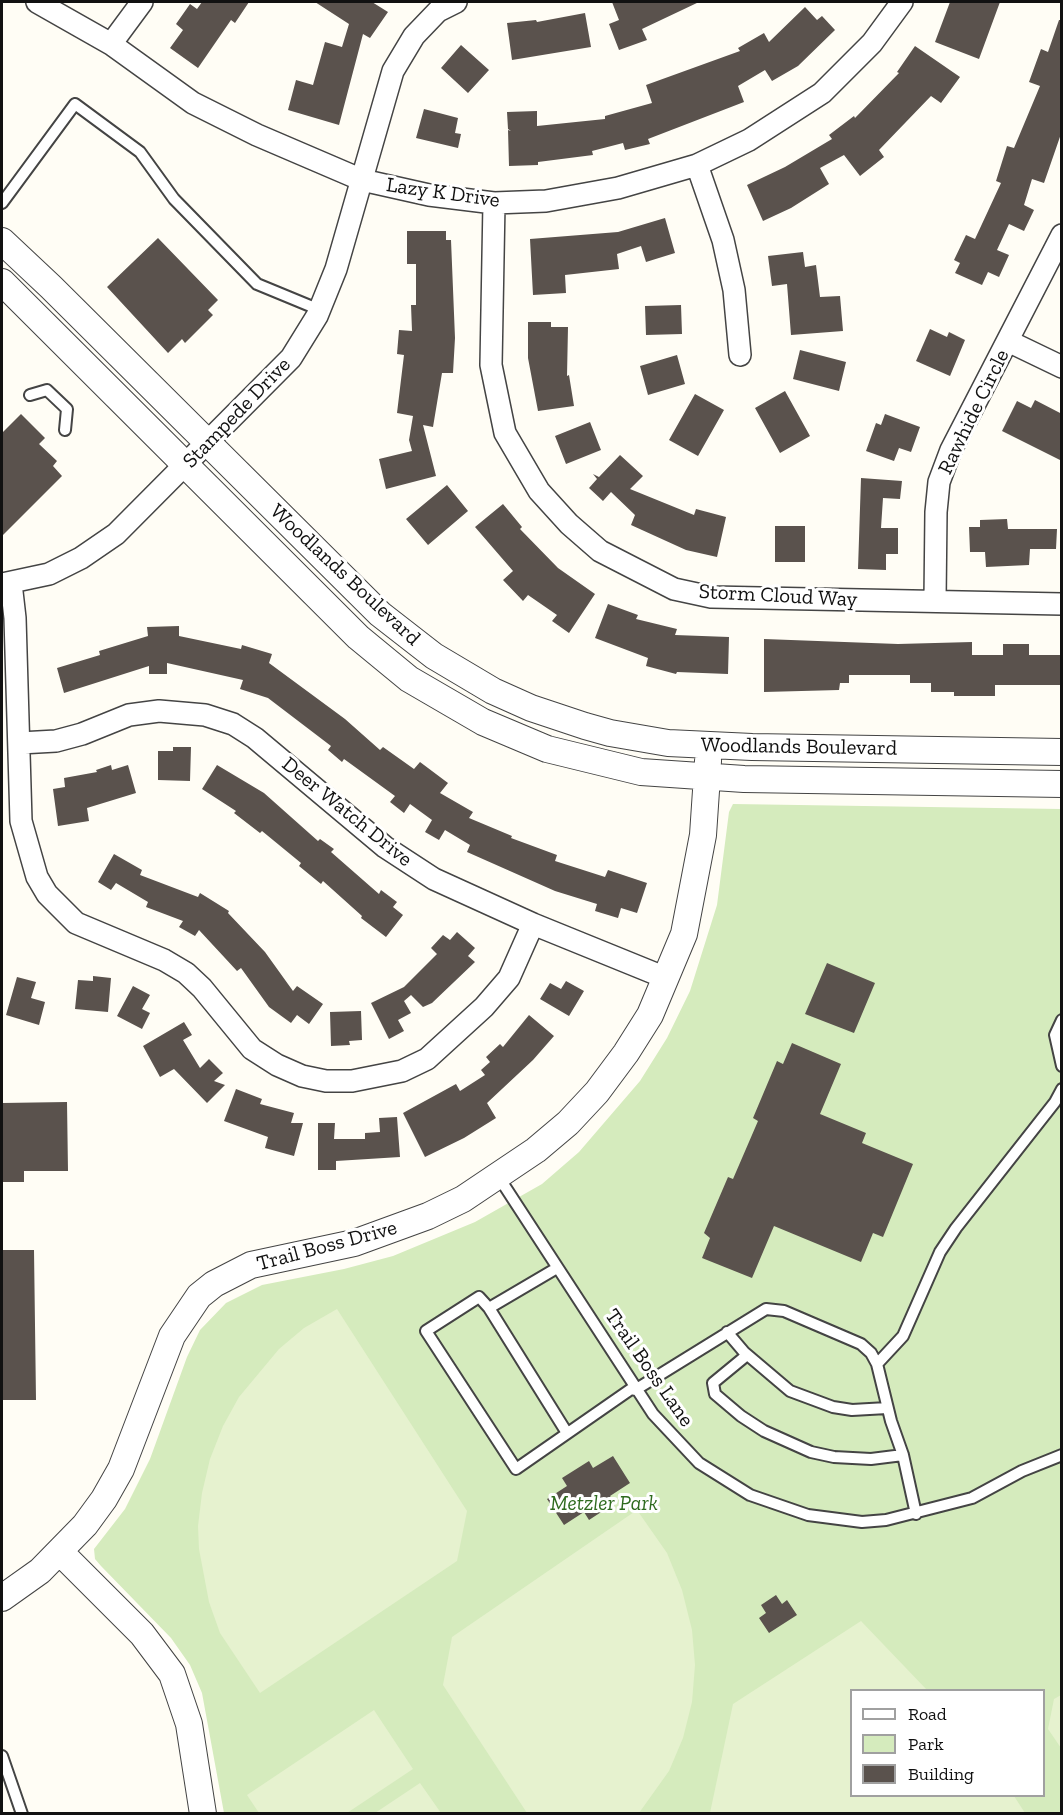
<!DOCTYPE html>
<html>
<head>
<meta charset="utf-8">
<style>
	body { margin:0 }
	#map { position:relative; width:1063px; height:1815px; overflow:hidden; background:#fffdf5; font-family:"Zilla Slab",serif }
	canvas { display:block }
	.frame { position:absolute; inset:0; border:3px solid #111; pointer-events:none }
	.legend { position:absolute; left:850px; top:1689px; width:195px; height:108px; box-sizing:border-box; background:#fff; border:2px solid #a0a0a0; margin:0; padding:8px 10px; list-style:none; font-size:18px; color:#111 }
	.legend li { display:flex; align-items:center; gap:12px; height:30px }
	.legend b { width:30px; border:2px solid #a0a0a0 }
</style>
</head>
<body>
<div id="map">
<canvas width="1063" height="1815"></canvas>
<div class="frame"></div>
<ul class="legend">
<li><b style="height:8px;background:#fff"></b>Road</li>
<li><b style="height:16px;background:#d5ebbd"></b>Park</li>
<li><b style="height:16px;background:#5a524d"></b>Building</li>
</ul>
</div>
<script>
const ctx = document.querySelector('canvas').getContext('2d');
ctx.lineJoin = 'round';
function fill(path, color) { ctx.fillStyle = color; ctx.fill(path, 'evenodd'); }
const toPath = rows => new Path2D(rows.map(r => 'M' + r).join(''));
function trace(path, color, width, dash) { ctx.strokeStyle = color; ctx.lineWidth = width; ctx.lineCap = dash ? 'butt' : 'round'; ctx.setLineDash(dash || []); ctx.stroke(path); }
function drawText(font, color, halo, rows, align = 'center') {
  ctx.font = font + ' "Zilla Slab",serif'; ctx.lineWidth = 6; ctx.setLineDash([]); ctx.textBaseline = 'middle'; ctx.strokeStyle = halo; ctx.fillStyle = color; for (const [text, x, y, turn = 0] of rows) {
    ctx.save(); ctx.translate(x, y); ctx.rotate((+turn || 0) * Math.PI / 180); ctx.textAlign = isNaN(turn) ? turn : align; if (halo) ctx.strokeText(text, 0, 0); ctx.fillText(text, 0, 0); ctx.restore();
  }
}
const green = toPath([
	[733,804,1061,809,1061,1813,224,1813,202,1693,190,1665,171,1638,101,1566,95,1559,94,1549,125,1509,150,1459,187,1357,200,1330,226,1303,262,1285,344,1269,393,1256,475,1222,542,1184,579,1152,640,1081,667,1038,690,991,717,905,729,812],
	[852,1690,1044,1690,1044,1796,852,1796]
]);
const pitch = toPath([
	[337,1309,467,1511,457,1561,260,1693,220,1633,209,1602,199,1549,198,1526,202,1493,210,1459,223,1426,239,1397,279,1349,304,1328],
	[637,1510,667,1553,682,1590,692,1630,695,1665,692,1702,683,1738,669,1771,639,1813,527,1813,443,1685,452,1637],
	[861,1621,927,1690,852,1690,852,1796,1014,1796,1025,1813,710,1813,733,1704],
	[1061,1695,1061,1748,1048,1729,1054,1699],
	[374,1710,413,1769,347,1813,259,1813,247,1795],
	[420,1783,441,1813,375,1813]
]);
const building = toPath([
	[202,2,249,2,235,23,231,20,198,68,170,48,183,30,176,24,190,4,197,9],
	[315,2,372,2,388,12,370,38,363,34,339,125,288,110,296,80,313,85,325,42,342,47,349,24],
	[612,2,699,2,642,29,647,40,619,50,609,24,619,20],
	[950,2,1000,2,979,59,935,42],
	[805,7,817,20,822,16,835,30,798,66,772,81,765,70,738,86,744,102,648,139,650,144,625,150,623,143,592,151,593,155,538,162,538,165,509,166,508,130,511,131,508,129,507,112,537,111,537,126,605,119,605,116,652,103,646,85,740,51,738,48,764,33,769,42],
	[585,13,591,47,512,60,507,23,536,20,537,22],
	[1059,20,1062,20,1062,131,1044,183,1032,179,1024,205,1034,210,1024,231,1009,224,997,250,1009,255,999,277,988,272,982,285,955,273,960,263,954,260,966,235,975,239,1001,183,996,181,1007,146,1014,148,1040,86,1029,82,1041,49,1048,52],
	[461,45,489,70,468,93,441,68],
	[915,46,960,77,941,103,931,96,879,150,884,157,860,176,844,155,820,168,829,184,791,208,763,221,747,185,785,167,832,139,829,135,854,116,855,118,899,73,897,72],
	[424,109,458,118,455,133,461,134,458,148,416,138],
	[665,218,675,253,646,262,641,246,617,254,619,269,565,275,566,293,533,295,530,239,618,232],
	[407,231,446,231,446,240,451,240,455,338,453,373,442,373,433,427,423,425,436,476,386,489,379,459,412,451,409,440,413,416,397,413,404,355,397,354,399,330,412,331,411,305,416,305,416,264,407,264],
	[158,238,218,300,208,310,213,315,185,343,182,339,168,353,107,287],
	[803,252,805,267,816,265,820,297,840,296,843,331,791,335,787,284,772,286,768,256],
	[681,305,682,334,646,335,645,306],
	[528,322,551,322,551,327,568,327,567,376,569,375,574,406,538,411,528,358],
	[930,329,947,337,949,332,965,340,950,376,916,361],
	[800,350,846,362,839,391,793,379],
	[677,355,685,384,648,395,640,366],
	[785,391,810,436,780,453,755,408],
	[695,394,724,410,698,456,669,440],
	[1035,400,1062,414,1062,461,1002,431,1017,401,1031,408],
	[21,414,45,438,39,444,57,461,53,466,62,476,2,536,2,433],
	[885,414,920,427,911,452,899,448,894,461,866,451,876,423,881,425],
	[590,422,601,450,566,464,555,436],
	[620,455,643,476,630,489,694,515,696,509,726,517,717,557,686,550,631,525,635,515,611,492,603,501,589,488,597,479,593,474,599,477],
	[861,478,902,481,900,499,883,498,881,528,898,528,898,554,886,554,886,570,858,569],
	[447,485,468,511,428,545,406,519],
	[503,504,522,527,520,529,558,568,595,594,569,633,552,621,557,615,528,595,523,601,503,580,513,571,475,527],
	[1007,519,1008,529,1057,529,1056,549,1030,549,1029,565,986,567,985,552,970,552,969,527,980,527,980,520],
	[775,526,805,526,805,562,775,562],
	[608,604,638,615,636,619,677,629,675,635,729,637,728,674,677,672,676,674,646,666,648,658,595,638],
	[179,626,179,636,241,649,242,645,272,654,269,663,345,719,380,750,383,747,414,769,420,762,448,783,440,793,473,812,469,818,512,836,511,838,557,855,555,861,605,877,608,870,647,883,637,913,621,908,618,918,595,911,597,904,555,891,467,852,470,845,445,830,439,840,425,832,432,820,410,804,404,813,390,802,395,796,344,759,342,762,328,750,331,746,268,698,240,689,243,680,167,663,167,674,149,674,149,666,64,693,57,668,100,655,99,651,148,636,147,627],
	[764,639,898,644,972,642,972,655,1003,655,1003,644,1029,644,1029,655,1062,655,1062,685,995,685,995,696,954,696,954,692,931,692,931,683,910,683,910,675,849,675,849,683,840,683,839,690,764,692],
	[173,747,191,747,190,781,158,780,158,751,173,751],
	[111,765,112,770,128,765,136,793,87,808,89,821,58,826,53,789,65,787,64,778,97,772,96,770],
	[217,765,264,793,318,841,320,839,334,849,331,852,379,894,381,890,397,902,393,907,403,915,386,937,361,918,362,916,323,881,321,884,299,866,301,863,262,831,260,833,234,813,236,811,202,789],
	[114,854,142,870,140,875,198,897,200,893,229,911,228,913,265,952,293,991,297,986,323,1004,309,1024,297,1015,291,1023,269,1007,241,968,237,971,199,930,195,936,179,927,183,921,146,907,148,902,116,883,111,890,98,882],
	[457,932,475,948,468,956,475,962,432,1003,423,1007,411,995,404,1001,411,1013,398,1020,404,1031,389,1039,371,1003,404,987,437,954,431,948,443,935,450,940],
	[827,963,875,983,854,1033,805,1014],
	[93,976,111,978,108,1012,75,1009,78,980,93,981],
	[17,977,36,982,31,998,45,1002,39,1025,6,1015],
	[566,981,584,991,569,1016,540,999,550,983,561,989],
	[133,986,150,995,142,1009,150,1013,142,1029,117,1016],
	[361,1011,362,1040,349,1041,350,1045,331,1046,330,1012],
	[529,1015,554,1036,533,1060,487,1103,496,1118,464,1138,425,1157,403,1113,456,1084,460,1091,485,1075,481,1070,490,1062,486,1057,500,1044,503,1047],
	[184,1022,192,1035,183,1040,200,1068,209,1059,223,1073,214,1081,225,1085,207,1103,174,1069,160,1077,143,1046],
	[792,1043,841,1064,820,1114,866,1133,862,1143,913,1164,883,1237,873,1233,861,1262,774,1226,752,1278,702,1258,710,1238,704,1233,728,1177,733,1179,758,1121,753,1118,777,1061,783,1064],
	[236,1089,262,1099,260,1104,294,1113,291,1123,303,1123,294,1156,265,1148,268,1137,224,1121],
	[67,1102,68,1171,24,1171,24,1182,2,1182,2,1103],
	[397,1117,400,1157,336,1161,336,1170,318,1170,318,1123,335,1123,334,1139,365,1139,365,1133,380,1132,379,1118],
	[2,1250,34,1250,36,1400,2,1400],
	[613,1456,630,1483,610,1496,615,1503,589,1520,584,1512,564,1525,547,1499,567,1486,562,1478,589,1461,593,1468],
	[776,1595,782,1604,787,1600,797,1615,769,1633,759,1618,766,1613,761,1605]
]);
const service = toPath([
	[2,203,75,104,140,152,174,199,257,284,320,310],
	[30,395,47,390,67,409,65,430],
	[1062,1020,1055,1035,1062,1066],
	[498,1176,653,1414,699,1463,750,1495,808,1515,862,1522,886,1520,972,1498,1022,1471,1062,1455],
	[557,1268,489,1308,479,1297,426,1331,516,1469,634,1387],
	[489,1308,567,1433],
	[727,1332,744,1352,790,1391,833,1407,852,1410,887,1408],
	[747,1355,713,1383,715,1394,741,1416,764,1431,811,1452,834,1457,871,1459,903,1455],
	[877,1364,903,1336,940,1252,956,1228,1055,1102,1062,1089],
	[635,1390,766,1309,784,1311,861,1344,871,1353,877,1364,891,1421,903,1455,916,1514],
	[2,1756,22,1814]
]);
const minor = toPath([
	[37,2,111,44,193,103,257,135,362,180,429,195,494,203,546,201,618,188,697,165,749,140,822,93,872,43,902,2],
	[111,44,142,2],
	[697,165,723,240,734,290,740,355],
	[494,203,491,365,505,433,539,491,569,524,600,551,674,589,711,597,1062,604],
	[1008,341,1062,367],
	[11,583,15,618,21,821,37,877,47,894,76,923,164,960,186,973,202,988,252,1049,277,1065,302,1076,326,1081,352,1081,402,1071,427,1059,484,1007,509,978,533,924],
	[2,584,49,574,81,558,116,534,291,358,317,316,336,269,393,71,414,36,438,11,456,2],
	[935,600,936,512,939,482,951,450,1062,235],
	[20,743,56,741,82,734,129,715,159,711,205,715,233,724,255,738,385,847,434,879,533,924,666,978]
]);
const tertiary = toPath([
	[2,241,51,287,380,614,434,656,493,691,531,708,585,726,610,733,668,743,752,747,1062,752],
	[2,282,358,637,409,679,483,722,547,749,641,772,744,779,1062,784],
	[60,1552,142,1634,172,1674,189,1724,203,1814],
	[2,1598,40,1571,85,1525,104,1499,121,1469,172,1336,199,1296,214,1284,251,1265,354,1243,428,1216,463,1199,536,1150,568,1123,597,1092,626,1053,650,1015,684,934,703,835,708,761]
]);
const streetNames = [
	["Lazy K Drive",443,193,8],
	["Rawhide Circle",974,412,-64],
	["Stampede Drive",237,413,-46],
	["Woodlands Boulevard",345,575,43],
	["Storm Cloud Way",778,596,3],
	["Woodlands Boulevard",799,747,1],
	["Deer Watch Drive",347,812,39],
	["Trail Boss Drive",327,1246,-15],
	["Trail Boss Lane",649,1368,55]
];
const parkNames = [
	["Metzler Park",604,1504]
];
fill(green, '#d5ebbd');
fill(pitch, '#e6f2cf');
fill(building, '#5a524d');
trace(service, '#444', 14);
trace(minor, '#444', 24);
trace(tertiary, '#444', 28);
trace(service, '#fff', 10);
trace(minor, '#fff', 21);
trace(tertiary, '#fff', 26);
drawText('21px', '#111', '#fff', streetNames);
drawText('italic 21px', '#2f6b1f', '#fff', parkNames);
</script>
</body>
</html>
